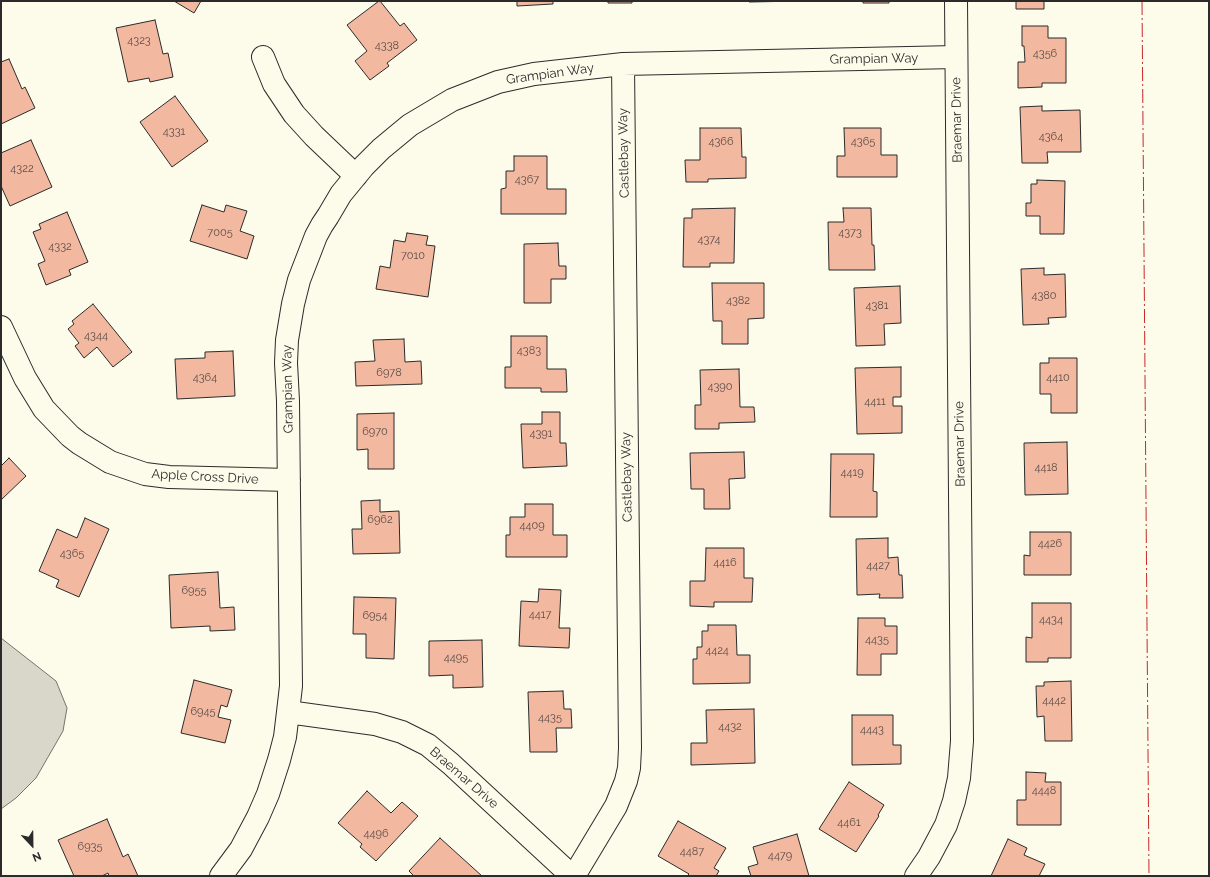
<!DOCTYPE html>
<html>
<head>
<meta charset="utf-8">
<style>
	body { margin:0 }
	#map { position:relative; width:1210px; height:877px; overflow:hidden; background:#fdfbea; font-family:Raleway,sans-serif }
	canvas { display:block }
	.frame { position:absolute; inset:0; border:2px solid #2b2b2b; pointer-events:none }
	.north { position:absolute; left:12px; top:825px; width:40px; height:40px; -webkit-text-stroke:3px #fdfbea; paint-order:stroke; rotate:158deg; font-size:11px; font-weight:700; line-height:16px; text-align:center; color:#2b2b2b }
	.north::after { content:''; display:block; margin:auto; width:14px; height:18px; background:#2b2b2b; clip-path:polygon(50% 0,100% 100%,50% 72%,0 100%) }
</style>
</head>
<body>
<div id="map">
<canvas width="1210" height="877"></canvas>
<div class="frame"></div>
<div class="north">N</div>
</div>
<script>
const ctx = document.querySelector('canvas').getContext('2d');
ctx.lineJoin = 'round';
function fill(path, color) { ctx.fillStyle = color; ctx.fill(path, 'evenodd'); }
const toPath = rows => new Path2D(rows.map(r => 'M' + r).join(''));
function trace(path, color, width, dash) { ctx.strokeStyle = color; ctx.lineWidth = width; ctx.lineCap = dash ? 'butt' : 'round'; ctx.setLineDash(dash || []); ctx.stroke(path); }
function drawText(font, color, halo, rows, align = 'center') {
  ctx.font = font + ' Raleway,sans-serif'; ctx.lineWidth = 3; ctx.setLineDash([]); ctx.textBaseline = 'middle'; ctx.strokeStyle = halo; ctx.fillStyle = color; for (const [text, x, y, turn = 0] of rows) {
    ctx.save(); ctx.translate(x, y); ctx.rotate((+turn || 0) * Math.PI / 180); ctx.textAlign = isNaN(turn) ? turn : align; if (halo) ctx.strokeText(text, 0, 0); ctx.fillText(text, 0, 0); ctx.restore();
  }
}
const water = toPath([
	[1,638,56,681,67,708,63,731,36,778,16,798,1,809,1,638]
]);
const building = toPath([
	[174,1,201,1,194,13,174,1],
	[379,1,380,1,400,26,404,23,417,40,387,63,389,66,370,80,355,61,367,51,347,25,379,1],
	[517,1,553,1,553,4,517,6,517,1],
	[608,1,632,1,632,3,608,3,608,1],
	[749,1,801,1,749,2,749,1],
	[863,1,889,1,889,3,863,3,863,1],
	[1016,1,1044,1,1044,9,1016,9,1016,1],
	[155,20,163,54,168,53,173,77,150,82,149,78,128,82,116,28,155,20],
	[1022,26,1048,26,1048,38,1066,38,1066,83,1042,83,1042,87,1018,88,1018,62,1025,62,1024,46,1022,46,1022,26],
	[9,59,22,89,25,87,35,108,1,124,1,62,9,59],
	[175,96,208,141,172,167,140,122,175,96],
	[1042,106,1042,111,1080,110,1081,152,1047,152,1048,163,1022,163,1020,107,1042,106],
	[700,128,741,128,742,157,746,157,746,178,708,179,708,182,686,182,685,160,700,160,700,128],
	[844,128,881,128,881,155,897,155,897,177,837,177,837,156,845,156,844,128],
	[31,140,52,187,10,206,1,186,1,153,31,140],
	[514,156,547,156,547,189,566,189,566,214,501,214,501,189,506,188,506,171,514,171,514,156],
	[1037,180,1065,181,1064,234,1040,234,1040,216,1026,216,1026,203,1031,203,1031,184,1037,184,1037,180],
	[202,205,224,212,226,205,247,211,240,231,254,236,247,259,190,241,202,205],
	[735,208,734,263,710,263,710,267,683,267,684,218,692,218,692,209,735,208],
	[843,208,871,208,872,245,874,245,875,270,829,270,828,222,844,222,843,208],
	[67,212,88,262,69,270,71,275,46,285,38,264,45,261,33,232,41,229,39,224,67,212],
	[407,233,428,236,426,245,435,246,428,297,376,289,380,266,390,268,394,240,405,242,407,233],
	[558,243,559,266,566,266,566,279,551,279,551,303,524,303,524,244,558,243],
	[1044,268,1044,275,1065,274,1066,317,1048,318,1049,324,1023,325,1021,269,1044,268],
	[712,283,764,283,764,318,748,319,748,344,722,344,722,321,713,321,712,283],
	[900,286,901,323,884,324,885,345,856,346,854,288,900,286],
	[93,304,132,352,113,367,97,347,84,358,75,346,79,343,68,329,74,324,72,321,93,304],
	[511,336,547,336,547,369,566,369,567,392,541,392,541,388,505,388,505,367,511,367,511,336],
	[404,339,405,362,421,361,422,384,356,386,355,362,375,361,373,340,404,339],
	[233,351,235,396,177,399,175,359,205,358,205,352,233,351],
	[1049,358,1077,358,1077,413,1051,413,1051,394,1040,394,1040,363,1049,363,1049,358],
	[901,367,901,397,893,397,893,406,902,406,902,433,857,434,855,368,901,367],
	[739,369,740,407,754,407,755,422,719,423,719,429,695,429,695,405,701,405,700,370,739,369],
	[542,412,560,412,560,443,566,443,567,466,523,468,521,424,542,424,542,412],
	[394,413,394,469,368,469,368,449,357,450,357,414,394,413],
	[1067,442,1068,494,1025,495,1024,443,1067,442],
	[744,452,745,478,729,479,730,509,704,509,704,489,691,489,690,453,744,452],
	[831,454,874,454,873,491,877,492,877,517,830,517,831,454],
	[9,458,26,476,1,500,1,466,9,458],
	[380,500,380,512,399,511,400,553,353,554,352,529,362,529,361,501,380,500],
	[525,504,553,504,553,535,567,535,567,557,506,557,506,535,510,535,510,517,525,517,525,504],
	[85,518,109,529,79,597,56,587,59,580,39,571,57,529,77,538,85,518],
	[1030,532,1071,532,1071,575,1024,575,1024,555,1030,556,1030,532],
	[888,538,888,558,898,557,899,575,902,575,903,598,879,598,880,594,857,595,856,539,888,538],
	[706,548,744,548,744,578,753,578,752,602,714,602,714,607,690,606,690,581,705,581,706,548],
	[218,572,220,608,234,607,235,630,210,631,210,626,171,628,169,575,218,572],
	[539,589,561,590,559,628,570,628,569,648,519,646,521,601,538,602,539,589],
	[354,597,396,598,394,659,366,658,366,634,353,634,354,597],
	[1032,603,1071,603,1071,658,1048,658,1048,662,1026,662,1026,637,1032,638,1032,603],
	[858,618,885,618,885,626,897,626,897,654,881,654,881,675,857,675,858,618],
	[708,625,736,625,737,655,750,655,750,683,693,684,693,659,697,659,697,647,702,647,702,631,708,631,708,625],
	[482,640,483,687,453,688,453,675,429,676,429,641,482,640],
	[194,680,232,690,227,707,221,705,218,717,231,720,225,743,181,733,194,680],
	[1071,681,1072,741,1045,741,1044,716,1037,717,1036,686,1044,686,1044,682,1071,681],
	[563,691,564,709,571,709,572,728,556,728,557,752,530,752,528,692,563,691],
	[754,709,755,763,691,765,691,743,707,743,706,710,754,709],
	[852,715,893,715,893,745,901,745,901,764,852,765,852,715],
	[1026,772,1046,773,1045,782,1061,782,1061,825,1017,825,1017,800,1026,800,1026,772],
	[849,782,884,805,878,815,879,816,856,852,819,829,849,782],
	[367,791,391,813,402,802,418,816,376,861,360,847,362,844,338,823,367,791],
	[107,819,123,857,128,854,138,876,109,876,108,873,102,876,74,876,58,840,107,819],
	[678,821,726,848,714,868,719,871,716,876,687,876,689,874,658,856,678,821],
	[797,834,809,876,751,876,748,867,758,864,753,847,797,834],
	[440,838,482,876,414,876,409,871,440,838],
	[1008,839,1027,848,1024,855,1045,864,1039,876,991,876,1008,839]
]);
const minor = toPath([
	[263,57,274,84,294,114,314,136,356,176],
	[1,327,25,378,44,409,70,436,79,443,110,462,145,474,169,477,289,480],
	[288,712,375,724,402,732,428,745,451,764,572,876],
	[221,876,241,849,258,817,268,794,279,760,285,737,288,712,291,686,288,401,286,363,287,340,293,304,299,280,316,236,322,225,328,216,341,194,364,166,381,149,410,125,452,100,498,82,534,74,623,64,956,57],
	[574,876,616,806,626,781,629,768,630,748,623,64],
	[916,876,929,857,946,825,954,801,959,778,962,741,956,1]
]);
const power = toPath([
	[1142,1,1149,876]
]);
const numberNames = [
	["4323",139,41],
	["4338",387,46],
	["4356",1045,54],
	["4331",174,132],
	["4364",1051,137],
	["4366",721,142],
	["4365",863,142],
	["4322",22,169],
	["4367",527,180],
	["7005",220,233],
	["4373",850,233],
	["4374",709,240],
	["4332",60,247],
	["7010",413,256],
	["4380",1044,296],
	["4382",738,301],
	["4381",877,306],
	["4344",96,336],
	["4383",529,351],
	["6978",389,373],
	["4364",205,378],
	["4410",1058,378],
	["4390",720,387],
	["4411",875,402],
	["6970",375,432],
	["4391",541,434],
	["4418",1046,468],
	["4419",852,473],
	["6962",380,520],
	["4409",532,526],
	["4426",1050,544],
	["4365",72,554],
	["4416",725,563],
	["4427",878,566],
	["6955",194,591],
	["4417",540,615],
	["6954",375,616],
	["4434",1051,620],
	["4435",877,640],
	["4424",717,651],
	["4495",456,658],
	["4442",1054,701],
	["6945",203,712],
	["4435",550,718],
	["4432",730,727],
	["4443",872,730],
	["4448",1044,791],
	["4461",849,823],
	["4496",376,834],
	["6935",90,847],
	["4487",692,852],
	["4479",780,856]
];
const streetNames = [
	["Grampian Way",874,59,-1],
	["Grampian Way",550,74,-8],
	["Braemar Drive",957,120,-91],
	["Castlebay Way",624,153,-91],
	["Grampian Way",288,389,-91],
	["Braemar Drive",960,444,-91],
	["Apple Cross Drive",205,477,3],
	["Castlebay Way",627,477,-91],
	["Braemar Drive",464,778,41]
];
fill(water, '#d8d7c9');
trace(water, '#74746e', 1);
fill(building, '#f2b8a0');
trace(building, '#2b2b2b', 1);
trace(minor, '#2b2b2b', 24);
trace(minor, '#fdfbea', 22);
trace(power, '#c62828', 1, [14, 3, 2, 3]);
drawText('11px', '#5d4e48', null, numberNames);
drawText('13px', '#2b2b2b', '#fdfbea', streetNames);
</script>
</body>
</html>
